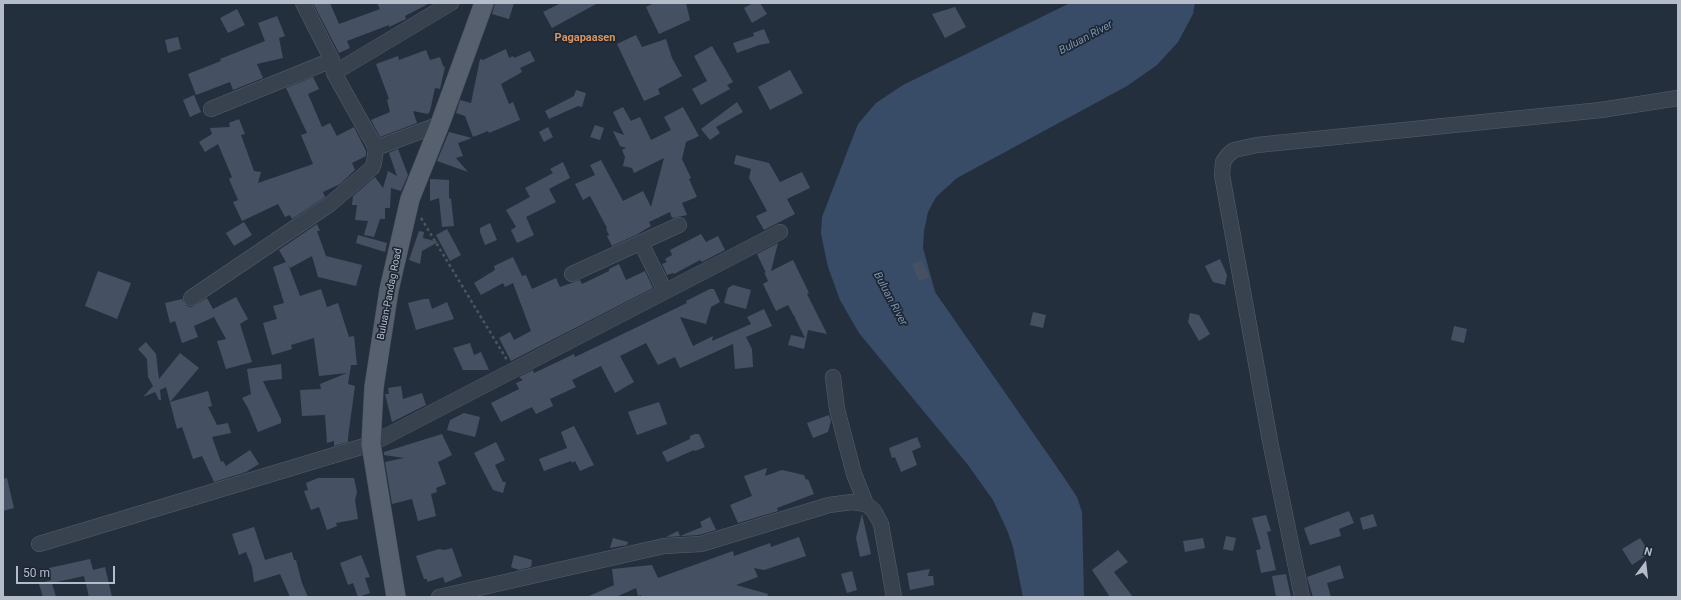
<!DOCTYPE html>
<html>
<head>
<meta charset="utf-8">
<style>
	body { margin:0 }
	#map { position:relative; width:1681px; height:600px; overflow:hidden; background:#242f3e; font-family:Roboto,sans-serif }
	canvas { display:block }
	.frame { position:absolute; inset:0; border:4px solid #b4bcc9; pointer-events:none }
	.north { position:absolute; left:1625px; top:544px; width:40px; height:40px; -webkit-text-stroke:3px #1d2633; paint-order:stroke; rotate:15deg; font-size:11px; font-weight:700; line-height:16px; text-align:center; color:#b4bcc9 }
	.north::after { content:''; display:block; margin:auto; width:14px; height:18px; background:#b4bcc9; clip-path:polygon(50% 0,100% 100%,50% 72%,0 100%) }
	.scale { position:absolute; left:16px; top:566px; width:99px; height:18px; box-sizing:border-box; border:2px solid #b4bcc9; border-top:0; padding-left:5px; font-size:12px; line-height:14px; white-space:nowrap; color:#b4bcc9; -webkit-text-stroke:3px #1d2633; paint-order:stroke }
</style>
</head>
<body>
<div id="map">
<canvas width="1681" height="600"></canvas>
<div class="frame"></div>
<div class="north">N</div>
<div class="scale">50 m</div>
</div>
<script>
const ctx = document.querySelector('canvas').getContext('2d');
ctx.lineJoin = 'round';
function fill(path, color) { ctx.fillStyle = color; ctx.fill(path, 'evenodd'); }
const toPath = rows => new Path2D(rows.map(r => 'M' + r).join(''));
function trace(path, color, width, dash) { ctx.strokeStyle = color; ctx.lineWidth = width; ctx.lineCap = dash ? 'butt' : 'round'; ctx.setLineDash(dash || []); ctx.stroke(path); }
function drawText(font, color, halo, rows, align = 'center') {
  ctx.font = font + ' Roboto,sans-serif'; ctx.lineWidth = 3.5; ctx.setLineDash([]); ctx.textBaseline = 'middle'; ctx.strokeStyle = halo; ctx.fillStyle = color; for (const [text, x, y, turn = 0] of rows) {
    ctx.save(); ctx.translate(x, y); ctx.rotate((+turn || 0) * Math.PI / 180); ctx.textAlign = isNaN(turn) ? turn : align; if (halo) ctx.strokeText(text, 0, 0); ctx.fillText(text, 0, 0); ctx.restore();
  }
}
const water = toPath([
	[1070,3,1195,3,1193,14,1178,42,1157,65,1127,86,957,178,936,197,928,212,924,231,923,248,935,292,1063,476,1077,497,1082,512,1084,597,1023,597,1013,547,1007,530,993,500,968,465,859,333,840,300,828,267,821,234,822,217,858,124,876,103,903,85]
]);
const building = toPath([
	[313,3,330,3,339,24,380,9,377,3,430,3,405,16,406,19,389,27,389,25,347,41,350,48,339,53],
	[495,3,514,3,509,19,492,14],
	[561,3,598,3,552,28,543,12],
	[654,3,686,3,690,20,659,34,646,7],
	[753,3,760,3,767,14,752,23,744,8],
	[955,7,966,27,945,38,932,14],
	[237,9,245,25,228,33,220,18],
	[277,16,285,36,279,38,283,58,257,64,263,78,233,90,230,82,196,95,188,74,221,61,220,59,265,41,258,23],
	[764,29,770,43,759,45,737,53,733,43,754,36,753,33],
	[636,35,642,47,666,39,672,58,682,76,658,89,660,94,644,101,617,44],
	[178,37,181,49,168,53,165,40],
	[712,46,733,82,727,85,730,89,701,105,692,89,707,81,694,56],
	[506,49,509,58,513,56,514,58,530,51,535,61,520,68,522,72,501,84,509,104,513,102,520,120,489,133,488,131,473,137,465,116,456,113,460,100,471,103,480,59,483,60],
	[426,50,430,60,440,57,443,66,445,67,440,89,435,88,430,111,428,114,413,111,417,123,380,137,371,120,390,112,387,100,389,99,376,64,398,56,399,60],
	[790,70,803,93,770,110,758,87],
	[313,77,319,89,308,94,322,127,330,123,337,136,354,127,366,151,366,156,352,163,355,170,340,184,323,192,325,197,292,219,290,215,285,217,278,204,242,221,233,202,238,200,229,179,232,177,218,144,205,152,199,142,212,134,210,128,230,127,229,123,239,119,245,134,241,135,254,171,261,172,258,183,313,164,301,135,307,133,286,88],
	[576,90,586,93,582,107,578,106,549,119,545,111,574,96],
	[194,95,201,112,190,117,183,100],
	[737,102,743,112,716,127,720,133,710,140,701,129],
	[623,107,631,121,640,117,651,140,671,130,664,117,683,107,699,136,686,142,682,159,691,178,689,179,697,197,682,203,687,215,672,218,670,212,649,222,651,226,636,235,612,246,607,236,609,235,606,229,607,228,590,196,583,200,575,184,595,175,590,165,601,160,623,201,643,191,651,207,664,158,634,173,632,168,623,166,625,157,622,150,626,148,620,146,613,131,624,135,613,112],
	[595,125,604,128,600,140,590,137],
	[548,127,553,137,544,142,539,132],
	[449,132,472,138,458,143,463,156,456,158,468,172,437,161],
	[398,149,408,175,401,191,391,188,390,208,385,208,385,219,380,219,374,237,364,235,368,221,355,220,357,205,352,205,353,196,375,177,383,188,388,171,397,176,389,153],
	[736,155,769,163,780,182,802,172,810,188,787,199,795,214,764,230,756,216,767,211,749,178,751,169,734,164],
	[563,162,570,178,549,189,556,202,526,217,534,235,517,243,511,230,516,227,506,210,530,197,525,188,553,173,550,169],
	[430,179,449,180,449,198,451,199,454,226,442,227,439,198,430,201],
	[244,222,252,235,234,246,226,233],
	[490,223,497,240,485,245,480,232,480,228],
	[317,224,320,231,317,231,326,256,362,265,356,286,318,277,312,256,290,268,288,264,300,296,321,289,327,307,338,303,349,337,354,336,357,365,351,365,348,384,355,386,348,437,348,442,334,446,334,441,327,443,325,415,302,416,300,390,321,389,320,384,347,373,319,376,314,338,291,345,292,349,272,355,263,323,277,319,273,306,284,303,273,267,286,262,279,250],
	[447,229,461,255,450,261,436,235],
	[419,231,424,232,423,238,438,242,422,251,420,264,409,260],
	[701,234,706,242,718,236,725,250,702,262,700,260,674,274,673,273,667,275,662,264,667,262,665,259,672,255,670,250],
	[358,235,387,243,385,252,356,243],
	[778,243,771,271,793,260,809,293,807,294,827,334,808,330,804,349,788,345,791,335,805,338,795,318,795,316,794,316,788,305,776,311,763,284,768,281,764,272,766,273,757,254],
	[513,257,522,276,526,275,532,289,556,278,560,287,580,280,582,284,609,271,609,269,619,264,626,280,645,271,653,288,511,361,499,338,510,332,514,340,531,331,513,283,505,287,503,283,481,295,474,283,495,270,494,266],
	[1220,259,1227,275,1225,285,1213,282,1205,266],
	[922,260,929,277,919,281,912,264],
	[98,271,131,283,117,319,85,306],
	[733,285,751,290,746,309,724,303,728,288],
	[710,289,714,289,720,302,711,307,706,324,680,317,693,346,713,336,712,341,751,324,747,317,764,309,772,326,746,337,752,349,753,367,735,369,733,344,680,368,675,357,658,365,646,343,620,356,634,382,615,393,601,366,572,380,576,387,550,399,553,406,536,414,532,407,501,422,491,403,519,389,516,383,523,380,519,377,533,370,534,373,574,354,575,357,687,303,686,301],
	[236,297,248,319,240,324,252,362,226,369,217,341,226,339,214,317,194,326,198,337,182,343,175,321,170,323,165,303,182,299,187,306,192,307,207,298,213,309],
	[424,299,429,299,432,309,447,302,454,319,416,330,408,303],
	[1033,312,1046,315,1043,328,1030,325],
	[1190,313,1199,315,1210,334,1199,341,1188,322],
	[1454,326,1467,329,1464,343,1451,340],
	[146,342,156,354,159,379,180,353,199,368,170,402,208,391,212,406,208,407,217,425,228,423,231,433,212,437,221,462,223,461,226,466,250,450,259,464,246,472,214,482,202,456,193,459,182,427,177,429,166,387,160,390,161,400,159,400,155,392,143,397,153,386,148,377,147,359,138,349],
	[470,343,474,355,481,352,489,370,463,370,453,348],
	[281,364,282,379,263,381,281,419,281,423,258,432,248,408,242,398,251,394,247,369],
	[401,386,403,399,422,393,426,405,392,422,385,394,389,394,388,388],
	[659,402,667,424,637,435,628,412],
	[464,413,480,417,475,437,447,430,450,420],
	[829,415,831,421,828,432,813,438,807,423],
	[574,426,594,465,580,471,575,461,572,463,571,461,544,471,539,459,567,448,561,432],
	[442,434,452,455,438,462,446,484,436,488,437,492,431,494,436,516,418,521,412,499,392,504,385,462,404,458,384,455,384,452],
	[695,434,699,434,705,447,695,451,694,450,667,462,662,452,690,439,690,436],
	[917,437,921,447,912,451,917,465,901,472,895,457,892,458,889,448],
	[496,442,505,460,495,465,503,482,506,482,503,493,493,490,474,453],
	[767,468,765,476,782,470,804,475,806,480,808,479,814,494,777,508,778,511,738,523,730,505,752,496,744,476],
	[7,478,14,508,3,511,3,479],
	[318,478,354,478,357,492,355,500,358,519,336,523,337,526,327,530,319,507,311,510,304,491,308,490,306,483],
	[1349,511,1354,523,1339,529,1341,536,1310,545,1304,528],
	[862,514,871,554,860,557,856,538],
	[1373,514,1377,526,1363,530,1360,518],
	[1266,515,1271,531,1267,532,1276,570,1261,573,1256,550,1261,549,1252,518],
	[710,517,716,530,699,535,666,537,678,531,680,536,702,527,700,522],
	[254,527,265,560,292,552,294,560,296,560,302,583,308,597,290,597,280,574,254,582,252,567,246,552,239,555,232,534],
	[1226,536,1236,538,1233,551,1223,549],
	[799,537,806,556,764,570,754,568,758,577,736,585,768,594,767,597,641,597,641,595,638,596,636,588,616,597,587,597,614,585,612,569,652,565,658,578,733,551,734,556,770,543,771,547],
	[613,538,628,542,627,545,610,548],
	[1203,538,1205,548,1185,552,1183,541],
	[1640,538,1650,553,1632,565,1622,549],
	[452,548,462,576,445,583,443,577,427,582,427,579,424,579,416,556,439,549,445,550],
	[1118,550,1128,562,1114,572,1133,597,1110,597,1092,570],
	[361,555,370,577,365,578,370,593,358,597,353,583,348,585,340,563],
	[514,555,532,560,531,567,519,570,511,567],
	[90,559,93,570,105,567,112,597,89,597,84,576,52,583,56,597,43,597,39,584,51,580,49,568],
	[1340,565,1344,578,1327,583,1331,597,1313,597,1307,577],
	[930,569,928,576,933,576,934,585,910,590,907,573],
	[852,571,857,590,847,593,841,574],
	[1286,574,1291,597,1276,597,1272,576]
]);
const path = toPath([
	[421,218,507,360]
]);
const minor = toPath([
	[303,3,332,60,334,73,376,148,440,124],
	[334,73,451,3],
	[211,109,332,60],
	[641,243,665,291],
	[572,274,679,225],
	[191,298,330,204,372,168,374,163,376,148],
	[833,377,837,409,854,474,866,504],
	[39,544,371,444,780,232],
	[439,597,664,546,701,544,829,505,852,502,866,504,874,511,881,524,894,597],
	[1302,597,1270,441,1222,175,1223,162,1228,155,1234,150,1257,145,1601,110,1678,98]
]);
const major = toPath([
	[396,597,371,444,374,387,389,290,410,199,440,124,484,3]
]);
const streetNames = [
	["Buluan-Pandag Road",390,294,-79]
];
const neighbourhoodNames = [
	["Pagapaasen",585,38]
];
const waterNames = [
	["Buluan River",1086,38,-28],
	["Buluan River",890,299,62]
];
fill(water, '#394c67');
fill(building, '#455162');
trace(minor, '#565f6c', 16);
trace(major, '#414a57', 20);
trace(path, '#44595c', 2.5, [3, 3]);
trace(minor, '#38414e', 15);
trace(major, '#56606e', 19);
drawText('10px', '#b4bcc9', '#1d2633', streetNames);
drawText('bold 11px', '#d59563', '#1d2633', neighbourhoodNames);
drawText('italic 11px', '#7c92b1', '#1d2633', waterNames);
</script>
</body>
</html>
